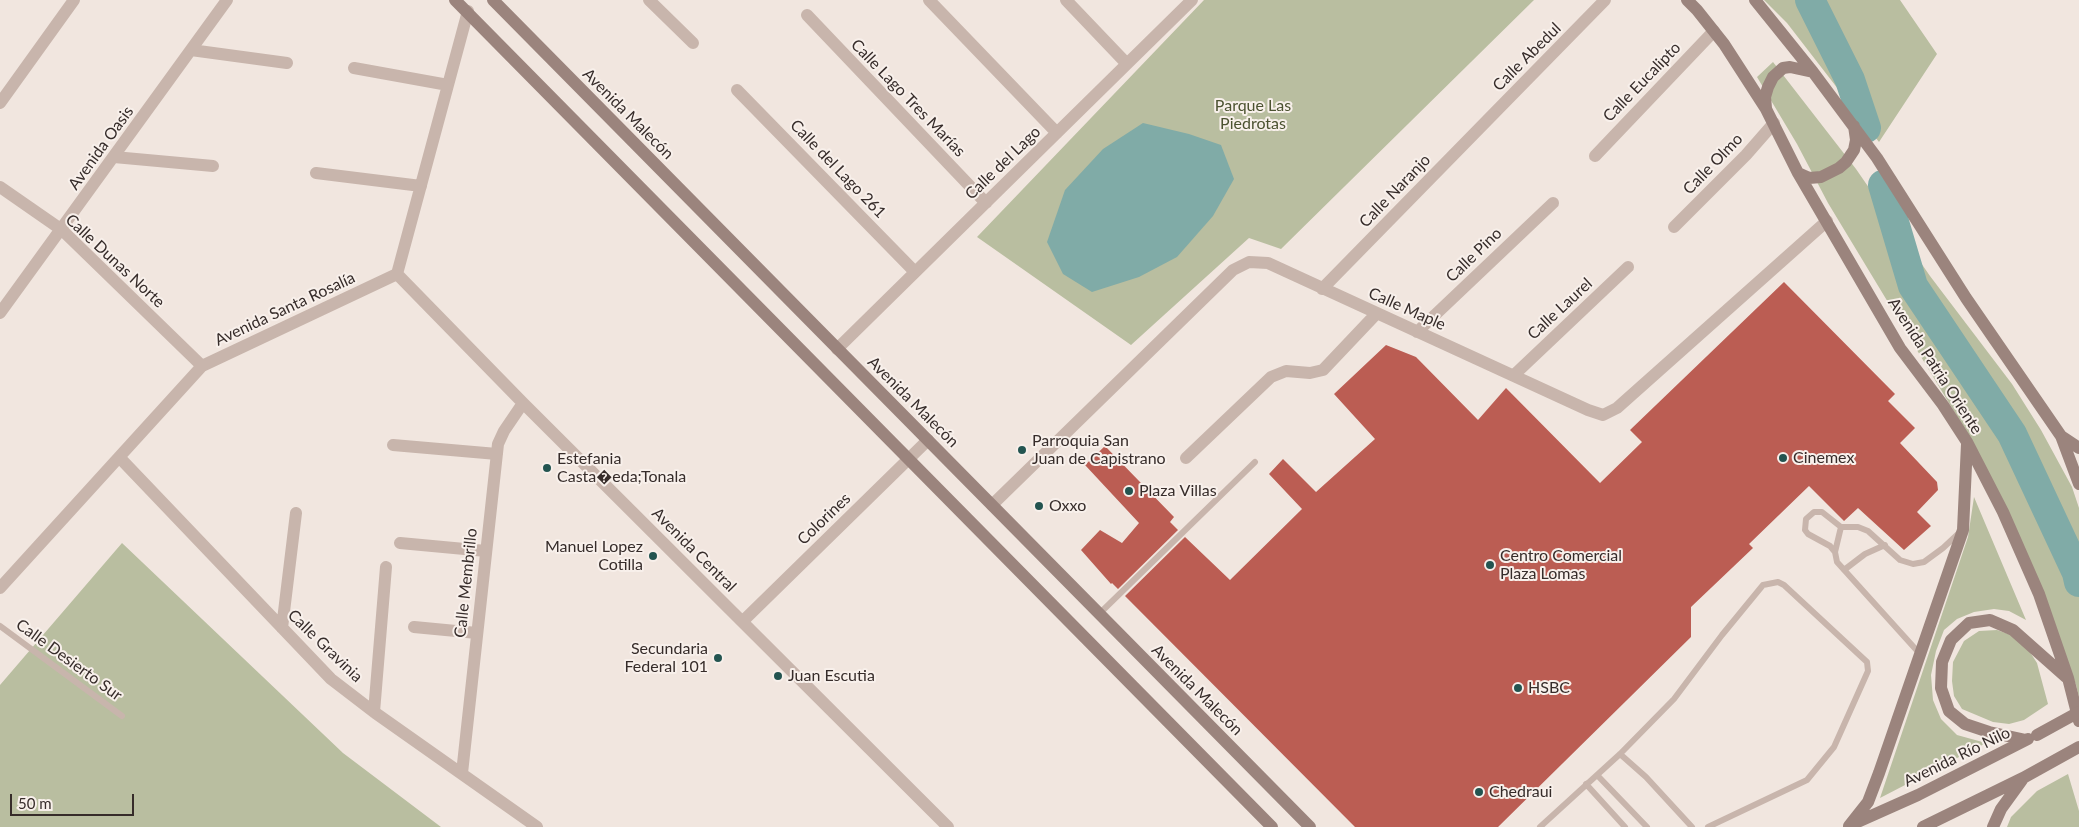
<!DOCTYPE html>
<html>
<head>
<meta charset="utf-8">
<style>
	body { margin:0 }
	#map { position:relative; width:2079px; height:827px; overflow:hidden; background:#f1e6df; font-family:Lato,sans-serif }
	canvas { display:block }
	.scale { position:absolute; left:10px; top:794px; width:124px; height:22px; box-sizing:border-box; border:2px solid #362c2a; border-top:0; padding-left:6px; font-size:15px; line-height:18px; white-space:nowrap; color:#362c2a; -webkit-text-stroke:4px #f8f0eb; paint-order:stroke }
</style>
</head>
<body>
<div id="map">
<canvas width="2079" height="827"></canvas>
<div class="scale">50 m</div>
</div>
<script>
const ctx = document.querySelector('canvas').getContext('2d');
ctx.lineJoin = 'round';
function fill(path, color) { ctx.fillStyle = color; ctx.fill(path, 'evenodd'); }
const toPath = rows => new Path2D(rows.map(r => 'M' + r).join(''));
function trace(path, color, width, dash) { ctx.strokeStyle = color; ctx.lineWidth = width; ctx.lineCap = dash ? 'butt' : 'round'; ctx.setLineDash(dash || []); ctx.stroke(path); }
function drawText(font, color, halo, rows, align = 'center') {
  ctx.font = font + ' Lato,sans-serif'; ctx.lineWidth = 4; ctx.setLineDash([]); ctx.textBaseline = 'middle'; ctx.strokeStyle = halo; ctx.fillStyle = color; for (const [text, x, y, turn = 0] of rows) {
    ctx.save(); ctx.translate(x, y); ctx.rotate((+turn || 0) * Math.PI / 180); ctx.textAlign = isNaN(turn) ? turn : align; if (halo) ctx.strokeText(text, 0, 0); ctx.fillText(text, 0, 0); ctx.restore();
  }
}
const green = toPath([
	[1204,0,1534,0,1281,249,1249,238,1131,345,977,237],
	[1764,0,1900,0,1937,54,1879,142,1787,23],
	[1773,62,1856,169,1930,276,2012,384,2041,430,2072,487,2079,508,2079,697,2076,685,2031,563,1955,413,1828,203,1797,144,1757,77],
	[1974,497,2026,620,2009,611,1994,609,1974,612,1957,619,1944,630,1936,651,1931,675,1933,700,1941,719,1957,735,1986,743,1880,798,1968,537],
	[122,543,343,753,441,827,0,827,0,685],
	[1997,630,2014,636,2028,649,2037,663,2048,704,2024,720,2009,724,1993,722,1962,709,1954,696,1952,681,1953,662,1964,641,1979,631],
	[2068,774,2079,811,2079,827,2007,827,2011,817,2037,791]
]);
const water = toPath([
	[1143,123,1189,134,1221,145,1234,179,1213,216,1177,257,1139,277,1092,292,1063,274,1047,242,1065,190,1103,149]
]);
const river = toPath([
	[1810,0,1850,80,1866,128],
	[1883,185,1913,286,2012,434,2077,573,2079,582]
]);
const building = toPath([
	[1784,282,1895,394,1888,401,1915,428,1900,443,1937,482,1938,490,1917,512,1931,526,1904,550,1858,508,1844,521,1809,486,1749,544,1753,548,1691,607,1691,637,1498,827,1355,827,1125,596,1185,537,1230,580,1302,509,1269,474,1283,459,1316,492,1375,439,1334,394,1386,345,1416,357,1478,420,1506,388,1600,483,1642,442,1630,430],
	[1105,446,1174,517,1170,522,1178,530,1118,589,1112,583,1111,584,1081,550,1100,530,1122,543,1139,523,1085,465]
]);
const lane = toPath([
	[1835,552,1841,527],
	[1844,570,1865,554,1885,545],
	[1099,614,1255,462],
	[0,626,122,716],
	[1920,654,1837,562,1835,552,1830,546,1808,534,1805,530,1806,519,1814,512,1822,512,1841,527,1858,527,1868,531,1900,560,1913,564,1924,562,1943,548,1958,534],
	[1620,754,1646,777,1692,827],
	[1597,775,1647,827],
	[1586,784,1625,827],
	[1540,827,1620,754,1674,699,1722,635,1763,585,1778,582,1784,585,1867,662,1868,671,1834,747,1807,780,1708,827]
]);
const street = toPath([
	[649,0,693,43],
	[929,0,1057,133],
	[1066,0,1127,64],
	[807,15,986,203],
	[191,50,287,63],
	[354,68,448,85],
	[737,90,915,272],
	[0,103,74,0],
	[1595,156,1714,31],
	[114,157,213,166],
	[316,173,421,186],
	[0,187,62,230,202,366],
	[1674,227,1746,155,1774,123],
	[397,274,523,403,948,827],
	[1322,289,1605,0],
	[0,313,227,0],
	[1417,332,1553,203],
	[837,349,1192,0],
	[1514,375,1628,267],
	[393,445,497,454],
	[119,457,331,679,374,712,537,827],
	[1186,458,1271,377,1286,371,1310,373,1323,370,1377,313],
	[992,505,1233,270,1249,262,1268,263,1588,410,1603,415,1617,408,1827,221],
	[400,543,486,551],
	[0,588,202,366,397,274,468,11],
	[743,621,928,440],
	[414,627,477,633],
	[282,628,296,513],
	[374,712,386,567],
	[462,773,498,444,504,431,523,403]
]);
const secondary = toPath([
	[455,0,1272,827],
	[493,0,1310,827],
	[1687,0,1697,10,1724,44,1766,109,1798,173,1900,348,1943,405,1967,442,2003,512,2039,594,2068,678,2079,721],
	[1755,0,1813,72,1877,158,1966,298,2061,436,2079,484],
	[1766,108,1765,97,1768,87,1773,77,1783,68,1790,67,1813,72],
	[1798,173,1809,178,1821,177,1839,168,1846,162,1854,150,1856,140,1854,126],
	[2061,436,2079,448],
	[2026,740,1989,732,1965,724,1949,711,1941,688,1942,662,1951,640,1969,623,1990,620,2013,630,2066,677],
	[1853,824,1918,795,2028,739],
	[1849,826,1868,802,1879,773,1963,530,1967,444],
	[1923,827,2023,778,2079,747],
	[1993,827,2001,809,2022,780]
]);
const secondaryBridge = toPath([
	[2037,735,2079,712]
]);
const markers = [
	[1022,450,5,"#235450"],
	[1783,458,5,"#235450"],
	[547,468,5,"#235450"],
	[1129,491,5,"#235450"],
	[1039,506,5,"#235450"],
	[653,556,5,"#235450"],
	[1490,565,5,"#235450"],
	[718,658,5,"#235450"],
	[778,676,5,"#235450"],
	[1518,688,5,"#235450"],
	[1479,792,5,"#235450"]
];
const streetNames = [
	["Calle Abedul",1527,57,-45],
	["Calle Eucalipto",1642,82,-46],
	["Calle Lago Tres Marías",908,98,46],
	["Avenida Malecón",628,114,45],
	["Avenida Oasis",101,148,-54],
	["Calle del Lago",1003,163,-44],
	["Calle Olmo",1713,164,-46],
	["Calle del Lago 261",838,169,46],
	["Calle Naranjo",1395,191,-46],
	["Calle Pino",1474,255,-44],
	["Calle Dunas Norte",115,261,43],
	["Avenida Santa Rosalía",285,309,-25],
	["Calle Maple",1407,309,24],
	["Calle Laurel",1560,309,-43],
	["Avenida Patria Oriente",1935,366,57],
	["Avenida Malecón",913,402,45],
	["Colorines",824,519,-44],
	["Avenida Central",694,550,45],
	["Calle Membrillo",466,583,-84],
	["Calle Gravinia",325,646,44],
	["Calle Desierto Sur",69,660,36],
	["Avenida Malecón",1197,690,45],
	["Avenida Río Nilo",1957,757,-26]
];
const parkNames = [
	["Parque Las",1253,106],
	["Piedrotas",1253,124]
];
const poiNames = [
	["Parroquia San",1032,441],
	["Juan de Capistrano",1032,459],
	["Cinemex",1793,458],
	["Estefania",557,459],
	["Casta�eda;Tonala",557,477],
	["Plaza Villas",1139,491],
	["Oxxo",1049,506],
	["Manuel Lopez",643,547,"right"],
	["Cotilla",643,565,"right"],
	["Centro Comercial",1500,556],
	["Plaza Lomas",1500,574],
	["Secundaria",708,649,"right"],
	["Federal 101",708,667,"right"],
	["Juan Escutia",788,676],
	["HSBC",1528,688],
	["Chedraui",1489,792]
];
fill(green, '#b9bea0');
fill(water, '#80aba7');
trace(river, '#80aba7', 30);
fill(building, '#bb5d53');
trace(lane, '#c8b5ac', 6);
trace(street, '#c8b5ac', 12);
trace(secondary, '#9b847d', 12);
trace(secondaryBridge, '#9b847d', 12);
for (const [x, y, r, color] of markers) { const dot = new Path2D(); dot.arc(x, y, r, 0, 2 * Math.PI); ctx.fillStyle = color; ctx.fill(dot); trace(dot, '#f8f0eb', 2); }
drawText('16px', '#362c2a', '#f8f0eb', streetNames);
drawText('16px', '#4b5230', '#f8f0eb', parkNames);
drawText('16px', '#362c2a', '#f8f0eb', poiNames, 'left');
</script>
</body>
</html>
